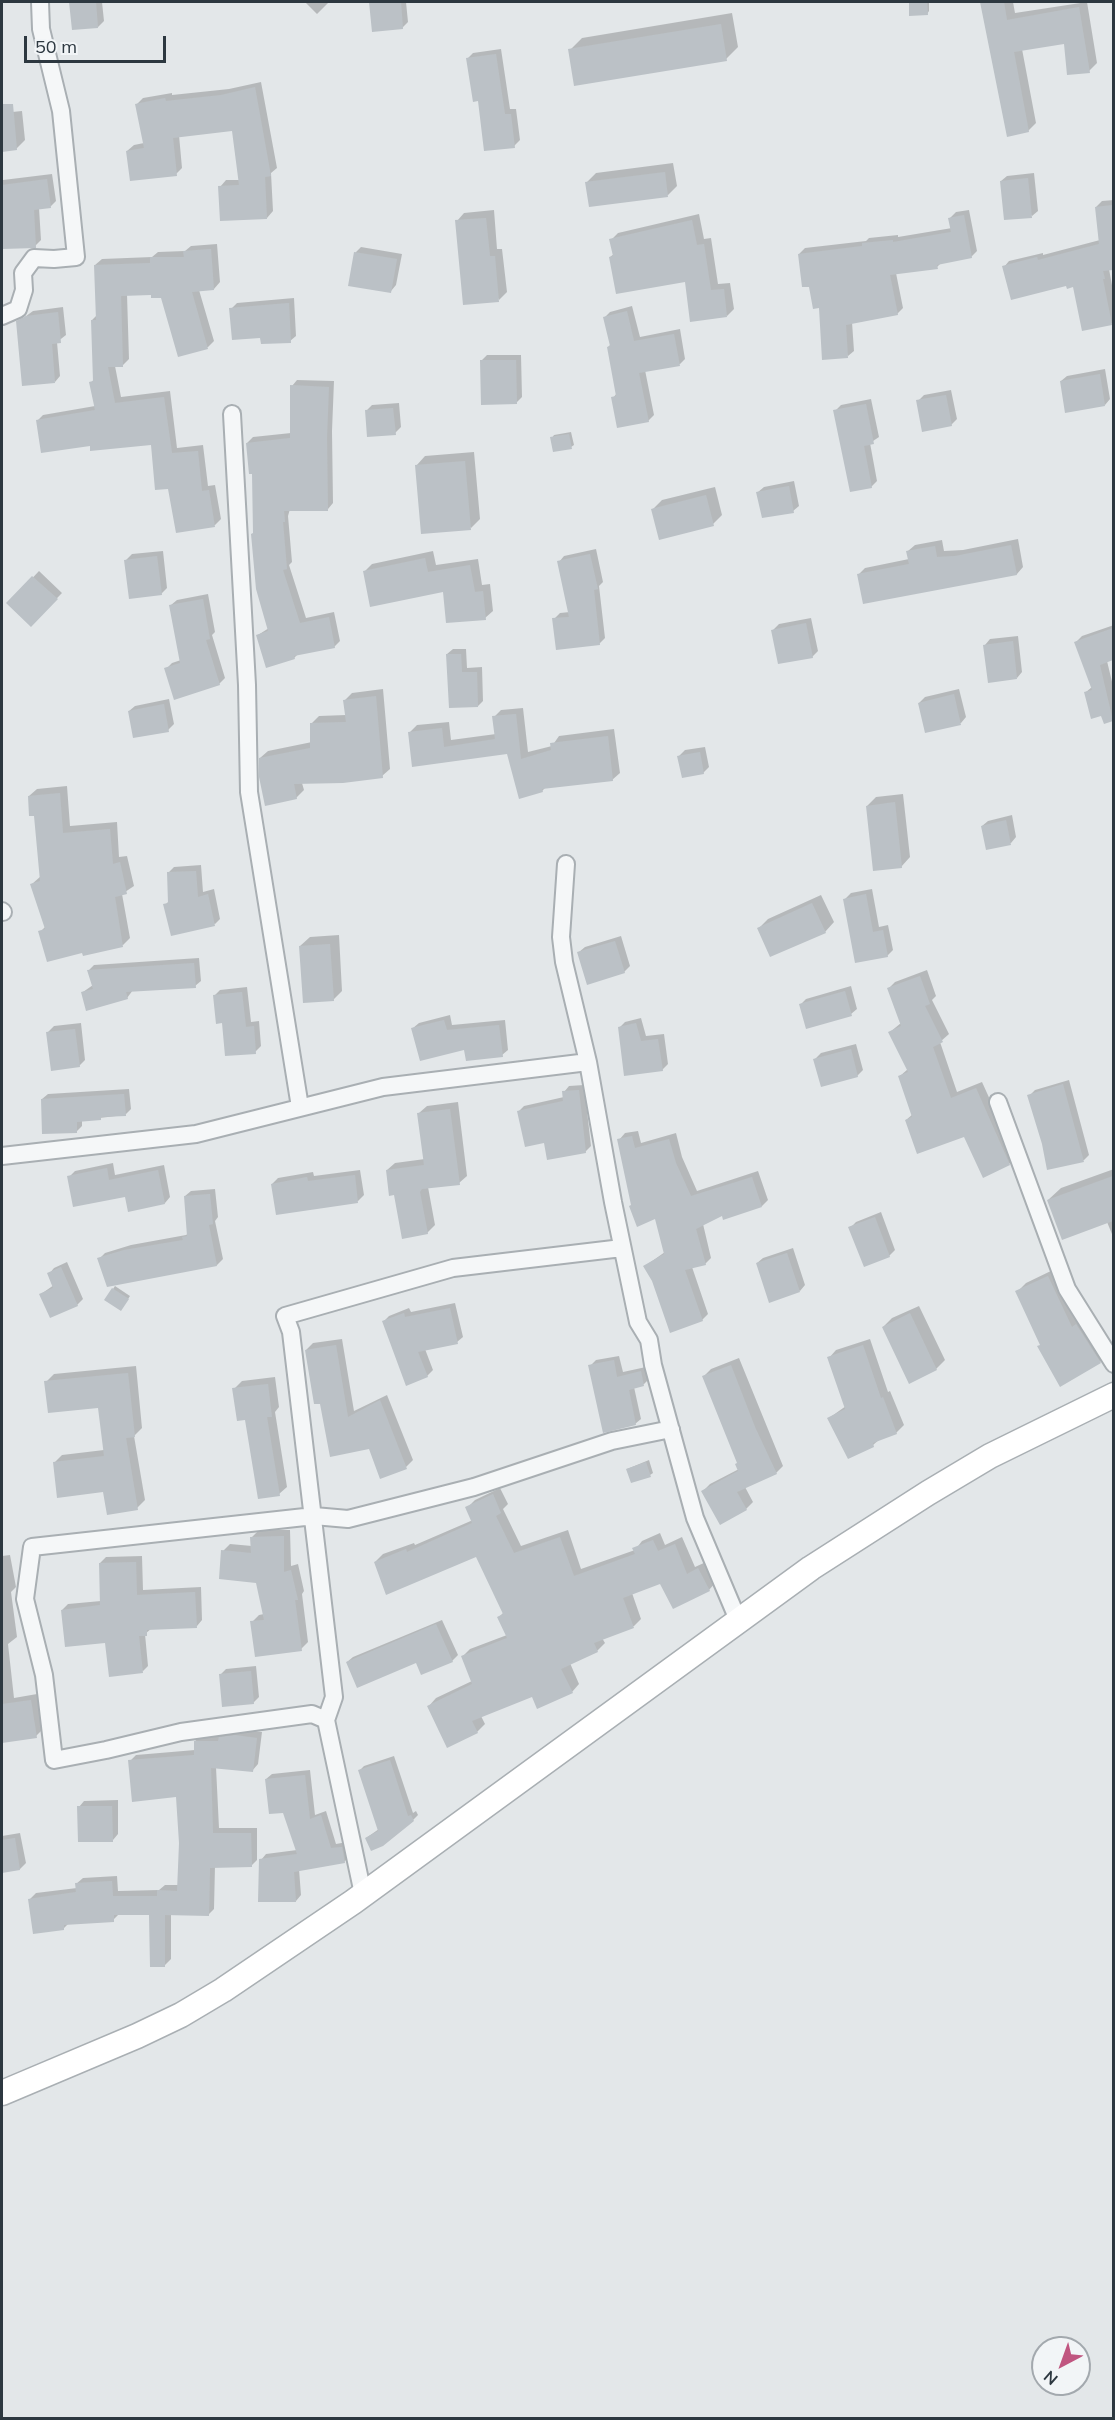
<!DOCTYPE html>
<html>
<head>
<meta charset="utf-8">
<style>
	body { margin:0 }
	#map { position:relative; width:1115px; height:2420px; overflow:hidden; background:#e3e7e9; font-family:Mulish,sans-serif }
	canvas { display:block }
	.frame { position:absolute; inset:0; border:3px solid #2d3840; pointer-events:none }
	.north { position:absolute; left:1031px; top:2336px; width:60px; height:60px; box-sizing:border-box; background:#f2f5f7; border:2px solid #a3a9ae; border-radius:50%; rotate:221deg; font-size:16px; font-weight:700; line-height:24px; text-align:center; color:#2d3840 }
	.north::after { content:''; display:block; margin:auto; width:21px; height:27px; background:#c05680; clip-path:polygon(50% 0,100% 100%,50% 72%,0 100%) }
	.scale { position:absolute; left:24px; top:36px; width:142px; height:27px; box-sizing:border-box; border:3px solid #2d3840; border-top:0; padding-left:8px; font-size:18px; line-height:21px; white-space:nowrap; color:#2d3840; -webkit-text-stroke:4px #f2f5f7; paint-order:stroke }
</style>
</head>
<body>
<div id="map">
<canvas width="1115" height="2420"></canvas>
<div class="frame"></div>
<div class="north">N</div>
<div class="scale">50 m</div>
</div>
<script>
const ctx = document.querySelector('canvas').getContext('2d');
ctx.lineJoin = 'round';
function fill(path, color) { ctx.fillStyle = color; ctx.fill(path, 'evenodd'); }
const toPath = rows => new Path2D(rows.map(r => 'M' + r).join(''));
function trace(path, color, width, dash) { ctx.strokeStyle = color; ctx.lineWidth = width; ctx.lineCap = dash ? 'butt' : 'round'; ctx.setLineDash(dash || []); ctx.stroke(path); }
const shadow = toPath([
	[71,2,102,2,104,21,98,27,73,29],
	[305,2,329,2,317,14],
	[371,2,406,2,408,22,402,28,373,30],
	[910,2,929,2,929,11,927,14],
	[982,2,1013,2,1015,13,1087,2,1097,63,1089,71,1065,42,1022,49,1036,123,1028,131,1008,135],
	[732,13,738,47,726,59,570,50,582,38],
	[501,49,510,109,516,109,520,140,514,146,480,100,468,58,473,53],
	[261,82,277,168,271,173,273,211,267,218,220,187,226,180,240,180,233,129,179,135,182,168,176,174,127,151,134,145,144,143,136,105,143,98,172,93,172,95,229,89],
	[22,111,25,140,16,149,2,150,2,113],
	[673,163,677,186,668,195,587,182,596,173],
	[1034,173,1038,211,1032,216,1001,181,1007,176],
	[52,174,56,201,50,207,39,208,41,240,35,246,2,247,2,176,3,180],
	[1114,200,1114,269,1109,269,1114,296,1112,324,1074,285,1004,267,1009,261,1043,253,1043,255,1100,240,1096,207,1102,201],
	[494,210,497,249,502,249,507,292,499,300,457,221,464,213],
	[969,210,977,251,971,257,942,262,937,267,896,273,903,308,897,314,852,322,854,351,848,356,820,307,799,254,805,248,866,241,869,238,898,235,898,237,952,228,950,218,956,212],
	[699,214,704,239,711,238,718,284,730,283,734,309,727,316,686,280,610,257,614,254,611,240,618,233],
	[217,244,220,282,214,289,199,290,214,341,208,347,179,356,162,297,152,293,127,294,129,359,123,365,115,366,121,397,170,391,177,448,203,445,208,486,215,485,221,519,215,525,177,532,170,487,152,443,91,444,37,421,43,415,95,406,91,383,94,379,92,320,97,315,95,265,102,259,152,257,158,252,185,251,191,246],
	[361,247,402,254,396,285,391,291,355,253],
	[294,298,296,336,290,341,262,336,231,309,237,303],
	[632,306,640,337,680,329,685,359,680,364,645,370,654,415,648,421,613,398,617,393,608,347,611,344,604,318,610,312],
	[63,307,66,335,57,342,60,376,55,382,18,322,33,311],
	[487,355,521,355,522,397,516,403,481,361],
	[1105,369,1110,399,1105,405,1061,381,1067,376],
	[297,380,334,381,332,431,333,503,328,509,290,509,288,516,292,562,289,565,306,618,334,612,340,641,334,647,299,653,294,658,258,635,269,628,255,532,253,472,247,443,253,437,291,433,292,386],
	[951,390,957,419,951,425,918,401,924,395],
	[871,399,879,437,870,443,877,481,871,487,835,411,841,405],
	[399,403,401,427,395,433,366,411,372,405],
	[571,432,574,445,571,447,552,438,554,435],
	[474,452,480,519,471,528,416,466,425,456],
	[794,481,799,506,793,511,758,492,764,487],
	[715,487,722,515,713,524,653,509,662,500],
	[1018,539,1023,567,1017,574,859,574,865,568,909,559,908,551,915,545,942,540,944,551,963,550],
	[596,549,603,582,599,586,605,638,599,644,554,619,560,613,570,612,559,562,564,556],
	[163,551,167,588,161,594,126,560,132,554],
	[433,551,436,565,478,559,482,585,490,584,493,611,485,618,445,590,364,572,372,564],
	[39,571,62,593,31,625,9,603],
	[208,594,215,632,212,635,225,678,219,684,166,669,172,663,181,660,171,605,177,600],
	[811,618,818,651,812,657,773,630,779,624],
	[1114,625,1114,658,1107,661,1114,690,1112,720,1102,715,1086,692,1092,687,1076,642,1082,636],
	[1018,636,1022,672,1017,678,985,645,990,639],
	[453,649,466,649,467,668,482,667,483,701,478,706,447,654],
	[383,689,390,769,382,776,302,783,304,790,296,798,260,758,268,751,312,742,311,724,319,716,346,715,345,700,352,693],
	[959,689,966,717,961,723,926,731,919,703,925,697],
	[169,699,174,724,168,730,129,711,135,706],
	[523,708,528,752,552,746,559,736,614,729,620,773,612,780,545,788,542,791,508,753,413,765,410,732,417,725,449,722,451,740,496,734,494,717,501,710],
	[705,747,709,767,703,773,679,756,685,750],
	[67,786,70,826,117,822,119,857,127,856,134,886,122,894,130,938,123,945,40,932,46,926,32,884,41,876,36,814,29,796,37,789],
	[903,794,910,857,901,867,867,806,876,797],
	[1012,815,1016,837,1011,843,987,848,982,826,988,821],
	[201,865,203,892,214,889,220,919,215,924,165,905,170,900,168,873,174,867],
	[872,889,879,927,888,925,893,950,887,956,845,899,851,893],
	[821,895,834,922,825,932,759,928,768,919],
	[339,935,342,991,333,1000,300,946,310,937],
	[621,936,630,966,624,972,579,952,585,947],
	[199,958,201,981,195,986,133,990,127,998,83,992,93,985,89,970,94,965],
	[927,970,936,996,932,1000,949,1034,940,1042,957,1092,982,1082,1016,1157,1009,1164,964,1135,906,1120,913,1114,900,1076,908,1069,890,1032,901,1023,888,989,895,982],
	[851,986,857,1009,851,1014,801,1004,806,999],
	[247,987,251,1022,259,1021,261,1046,255,1052,224,1022,214,996,220,990],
	[450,1015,452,1025,505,1020,508,1050,502,1055,466,1048,413,1028,419,1023],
	[641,1018,646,1036,664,1034,668,1064,662,1070,619,1028,625,1022],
	[81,1023,85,1060,79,1066,48,1032,54,1026],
	[856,1044,863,1070,857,1076,815,1059,821,1053],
	[1069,1080,1089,1155,1084,1160,1048,1168,1044,1143,1029,1096,1035,1090],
	[584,1085,591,1146,585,1152,545,1141,519,1111,524,1106,564,1097,564,1092,569,1086],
	[129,1089,131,1109,125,1115,82,1120,82,1126,77,1131,42,1099,48,1094],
	[458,1102,467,1176,459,1183,428,1187,435,1225,427,1233,395,1194,387,1170,395,1163,425,1159,419,1113,427,1106],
	[638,1131,641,1143,676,1133,682,1157,697,1191,758,1171,768,1200,762,1206,723,1214,703,1224,711,1258,705,1264,692,1267,708,1314,702,1320,653,1280,645,1266,665,1252,656,1217,632,1205,619,1140,625,1133],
	[113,1163,115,1175,164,1165,170,1197,165,1203,126,1195,69,1177,75,1171],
	[1114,1169,1114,1239,1107,1222,1048,1200,1061,1188],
	[360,1170,364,1195,358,1201,272,1184,278,1178,313,1172,314,1176],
	[215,1189,218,1217,215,1221,223,1259,217,1265,108,1285,99,1259,105,1253,131,1245,186,1235,189,1233,185,1196,191,1191],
	[881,1212,895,1250,889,1256,850,1228,856,1222],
	[793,1248,805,1285,800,1291,757,1263,763,1258],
	[67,1262,83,1299,77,1305,41,1294,54,1285,49,1274,54,1268],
	[1057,1268,1109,1353,1100,1362,1017,1292,1026,1283],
	[115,1286,130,1296,123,1307,113,1289],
	[455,1303,463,1337,457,1342,425,1349,433,1370,427,1376,384,1321,389,1316,409,1308,411,1312],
	[919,1306,945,1360,936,1369,883,1327,892,1318],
	[342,1339,354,1411,387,1395,413,1460,406,1467,370,1448,321,1402,306,1350,313,1343],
	[870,1339,888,1392,890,1391,904,1425,896,1433,880,1439,873,1445,829,1418,846,1406,829,1358,836,1350],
	[619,1356,623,1372,646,1367,649,1379,644,1384,634,1387,641,1419,635,1424,590,1366,596,1360],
	[739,1358,783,1466,776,1473,745,1487,753,1502,746,1509,703,1491,710,1484,739,1469,738,1462,704,1376,711,1369],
	[136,1366,142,1428,134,1436,145,1500,137,1508,54,1463,62,1455,104,1450,100,1407,46,1382,54,1374],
	[275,1377,279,1407,275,1412,287,1487,279,1494,234,1389,242,1381],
	[649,1460,653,1473,650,1475,627,1469],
	[500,1488,508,1504,503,1509,521,1546,568,1530,581,1569,635,1550,642,1541,660,1533,665,1545,682,1537,695,1567,706,1562,716,1582,709,1590,661,1582,632,1593,641,1619,634,1626,602,1638,605,1643,597,1651,570,1663,579,1684,572,1692,533,1695,481,1716,485,1724,477,1732,429,1706,436,1698,472,1681,462,1657,470,1649,507,1635,499,1617,504,1612,476,1555,375,1562,383,1554,414,1543,415,1545,473,1520,467,1508,475,1500],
	[259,1530,290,1530,291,1566,298,1564,304,1591,302,1594,308,1642,301,1649,252,1622,259,1615,264,1614,257,1581,223,1551,230,1544,252,1546,252,1537],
	[10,1555,16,1587,11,1592,17,1637,8,1644,14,1698,37,1694,42,1730,36,1736,2,1742,2,1556],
	[142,1556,143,1590,201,1587,202,1620,197,1626,152,1628,145,1634,148,1666,143,1671,107,1641,62,1610,68,1604,101,1601,100,1563,106,1557],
	[442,1620,458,1655,452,1661,347,1662,353,1657],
	[256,1666,259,1697,253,1703,220,1675,226,1669],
	[242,1730,262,1732,258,1764,252,1771,216,1767,219,1828,257,1828,257,1860,251,1866,215,1866,214,1909,208,1915,171,1914,171,1959,165,1965,151,1913,119,1914,113,1920,69,1923,64,1928,30,1899,36,1893,77,1888,76,1884,83,1878,117,1876,118,1891,159,1890,165,1885,179,1885,180,1843,178,1796,130,1761,136,1755,195,1750,195,1741,202,1735,223,1735,227,1732],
	[394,1756,413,1813,416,1811,418,1815,413,1820,366,1838,379,1829,359,1771,364,1766],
	[310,1770,315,1815,326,1811,336,1844,347,1842,350,1856,344,1862,299,1869,301,1895,296,1901,261,1860,266,1854,297,1850,284,1811,266,1779,272,1774],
	[118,1800,118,1834,113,1840,79,1807,84,1801],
	[20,1833,26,1863,20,1869,2,1872,2,1836]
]);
const building = toPath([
	[69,2,96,2,98,28,72,30],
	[369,2,401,2,403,29,372,32],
	[909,2,927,2,928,15,909,16],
	[980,2,1004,2,1007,20,1079,7,1090,73,1067,75,1064,44,1014,52,1029,132,1007,137],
	[721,24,727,61,574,86,568,49],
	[496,54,505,114,511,114,515,148,484,151,478,101,473,102,466,58],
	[255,87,271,176,265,177,267,219,220,221,218,186,239,185,232,131,173,138,177,176,130,181,126,151,144,148,135,104,165,98,166,101,221,95],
	[2,104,13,104,17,150,2,152],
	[665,172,668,197,589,207,585,182],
	[1028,178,1032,218,1004,220,1000,181],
	[47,179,51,208,34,210,36,248,2,249,2,185],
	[1113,205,1113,270,1103,271,1105,279,1103,279,1112,325,1082,331,1073,287,1067,289,1066,286,1011,300,1002,266,1037,257,1038,260,1099,244,1095,207],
	[964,215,972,258,937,265,938,269,890,275,898,315,846,325,848,358,822,360,819,308,813,309,809,287,802,287,798,254,862,246,862,243,893,240,893,242,951,232,948,218],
	[486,218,490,256,495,256,499,302,463,305,455,220],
	[692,220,697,245,704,244,711,290,724,289,727,317,690,322,685,282,616,294,609,257,613,256,609,239],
	[211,249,214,290,192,292,208,349,178,357,161,298,151,298,151,295,121,296,123,367,108,367,115,403,164,397,172,453,198,451,202,491,209,490,215,527,176,533,168,489,155,490,151,445,90,451,90,446,41,453,36,420,95,410,89,382,93,381,91,320,96,320,94,265,150,263,150,257,184,257,183,251],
	[354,252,397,259,391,293,348,286],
	[289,303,291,343,261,344,260,338,232,340,229,308],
	[627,311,634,341,674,334,680,366,639,373,649,422,617,428,611,397,616,396,607,347,610,346,603,317],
	[58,312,61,343,52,344,55,383,22,386,16,321,26,316],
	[480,360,516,360,517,404,481,405],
	[1100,374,1105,406,1065,413,1060,381],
	[290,385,329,387,327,438,328,511,284,511,285,522,283,522,287,569,283,570,300,623,329,617,335,648,294,656,295,659,266,668,256,635,268,631,256,589,251,534,253,533,252,474,249,474,246,443,290,438],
	[946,395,952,426,922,432,916,400],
	[866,404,874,444,864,446,872,488,850,492,833,410],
	[393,408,396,435,367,437,365,410],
	[569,434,572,449,553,452,550,437],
	[465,461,471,530,421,534,415,465],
	[789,486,794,513,762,518,756,492],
	[706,495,714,526,659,540,651,509],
	[1011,545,1017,575,863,604,857,574,909,564,906,551,935,546,937,557,955,556],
	[590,554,598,589,594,590,600,645,556,650,552,618,569,617,557,561],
	[157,556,162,595,129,599,124,560],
	[425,558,428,572,470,565,475,592,483,591,486,620,446,623,443,592,370,607,363,571],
	[32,576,58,599,31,627,6,603],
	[203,599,210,639,206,640,220,685,174,700,164,668,180,663,169,605],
	[806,623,813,658,778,664,771,630],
	[1113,628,1113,660,1100,665,1113,721,1104,724,1101,716,1091,719,1084,692,1092,690,1074,642],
	[1013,641,1017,679,988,683,983,645],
	[446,654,461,654,462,672,477,672,478,707,449,708],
	[954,694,961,725,925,733,918,703],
	[376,696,383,778,343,783,294,784,297,799,265,806,259,777,259,758,310,748,310,723,346,722,343,700],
	[164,704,169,732,133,738,128,711],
	[516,714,521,759,551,750,550,743,608,736,613,781,542,789,543,792,519,799,507,754,412,767,408,732,442,728,444,747,495,739,492,716],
	[700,752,704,774,682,778,677,756],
	[60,793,63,833,110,829,113,864,120,862,127,894,115,897,123,947,83,956,82,953,47,962,38,931,45,929,30,884,40,881,34,816,29,816,28,796],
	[895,802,902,868,873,871,866,806],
	[1006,820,1011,845,986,850,981,826],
	[196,871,198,897,208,894,215,926,171,936,163,904,168,903,167,872],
	[866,894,873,932,883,930,888,957,855,963,843,899],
	[812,903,826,933,770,957,757,928],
	[615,941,625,973,587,985,577,952],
	[330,944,334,1001,303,1003,299,946],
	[194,963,196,988,126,992,128,999,86,1011,81,992,93,989,87,970],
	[920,976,930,1004,925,1006,943,1042,933,1047,951,1098,976,1088,1010,1165,983,1178,964,1137,917,1154,905,1120,912,1117,898,1076,908,1072,888,1032,901,1026,887,988],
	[845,991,852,1016,806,1029,799,1004],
	[242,992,246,1027,254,1026,256,1054,225,1056,222,1023,216,1024,213,995],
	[444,1020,447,1030,499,1025,503,1057,466,1061,464,1050,420,1061,411,1028],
	[636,1023,641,1041,658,1039,663,1071,624,1076,618,1027],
	[75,1029,80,1067,51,1071,46,1032],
	[851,1049,858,1077,821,1087,813,1059],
	[1063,1084,1084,1162,1047,1170,1042,1144,1027,1095],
	[579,1090,586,1153,547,1160,544,1143,525,1147,517,1111,563,1101,562,1091],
	[124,1094,126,1116,101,1117,101,1120,77,1122,77,1133,42,1134,41,1099],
	[450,1109,460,1185,422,1189,420,1192,428,1234,402,1239,394,1195,389,1196,386,1170,424,1165,417,1113],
	[632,1136,635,1148,669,1139,676,1163,691,1196,752,1177,762,1207,723,1220,722,1216,696,1229,706,1265,685,1270,703,1321,670,1333,652,1281,643,1266,664,1254,655,1219,637,1227,629,1206,631,1205,617,1139],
	[107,1168,109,1180,158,1170,165,1204,128,1212,125,1197,73,1207,67,1176],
	[355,1175,358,1203,276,1215,271,1184,307,1177,308,1181],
	[1113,1176,1113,1221,1062,1240,1047,1200],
	[210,1194,213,1224,209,1225,217,1266,107,1287,97,1258,124,1250,183,1240,182,1237,187,1236,184,1196],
	[875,1217,890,1257,864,1267,848,1227],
	[787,1253,800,1292,769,1303,756,1263],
	[61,1267,78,1306,50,1318,39,1294,53,1288,47,1273],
	[1048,1276,1072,1327,1076,1324,1101,1363,1060,1387,1037,1346,1040,1345,1015,1291],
	[112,1288,129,1299,121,1311,104,1300],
	[450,1308,458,1344,418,1352,428,1377,406,1386,382,1321,404,1313,405,1317],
	[910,1313,937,1370,909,1384,882,1327],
	[336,1345,348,1417,380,1400,407,1469,380,1479,369,1449,330,1457,320,1404,314,1404,305,1350],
	[863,1345,881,1398,883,1397,897,1434,873,1443,874,1447,848,1459,827,1418,845,1409,827,1357],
	[614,1360,617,1377,641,1371,644,1386,629,1390,636,1425,603,1433,588,1365],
	[731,1365,755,1427,777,1474,737,1492,747,1510,720,1525,701,1491,738,1471,735,1464,737,1463,702,1376],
	[128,1373,135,1437,126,1438,138,1510,107,1515,103,1492,57,1498,53,1462,104,1456,98,1408,48,1413,44,1381],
	[268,1384,272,1417,267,1417,280,1496,258,1499,245,1420,237,1421,232,1388],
	[646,1462,651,1477,631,1483,626,1469],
	[493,1494,501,1513,496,1516,514,1553,560,1537,574,1576,635,1554,632,1548,653,1540,658,1551,675,1544,687,1574,698,1568,710,1591,673,1609,660,1584,623,1598,634,1628,594,1643,598,1652,561,1669,573,1693,537,1709,532,1697,472,1721,478,1733,447,1748,427,1706,472,1684,461,1656,507,1638,497,1617,503,1614,476,1557,386,1595,374,1562,406,1549,407,1552,472,1523,465,1507],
	[284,1536,284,1572,291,1570,298,1600,295,1600,302,1651,255,1657,250,1621,264,1620,256,1583,219,1579,221,1550,251,1553,250,1537],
	[136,1562,137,1595,195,1592,197,1628,147,1630,147,1636,139,1636,143,1673,109,1677,105,1643,65,1647,61,1610,100,1605,99,1563],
	[436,1624,453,1662,421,1675,416,1663,357,1688,346,1662],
	[251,1671,254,1704,222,1707,219,1674],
	[31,1700,37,1738,2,1743,2,1704],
	[235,1735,257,1738,253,1772,211,1768,213,1833,251,1833,252,1867,210,1868,209,1916,165,1915,165,1967,150,1967,149,1915,114,1915,114,1922,64,1925,64,1930,33,1934,28,1899,76,1892,75,1883,112,1881,113,1896,157,1896,157,1890,177,1891,179,1843,176,1797,132,1802,128,1760,194,1755,194,1741,218,1741,219,1737],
	[390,1760,408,1816,411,1815,414,1821,383,1846,371,1851,365,1838,378,1831,358,1770],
	[305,1775,310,1819,321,1815,331,1848,342,1847,345,1863,294,1872,296,1902,258,1902,259,1859,297,1854,283,1813,269,1814,265,1779],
	[77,1806,112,1806,113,1842,78,1842],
	[15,1838,20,1870,2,1873,2,1840]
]);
const street = toPath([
	[2,316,18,309,24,290,23,273,34,258,54,259,76,257,61,111,41,29,40,2],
	[232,414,247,685,249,792,300,1107],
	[566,864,561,937,564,962,588,1062,613,1202,638,1322,649,1340,653,1365,695,1518,738,1620],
	[2,911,3,912],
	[998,1102,1067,1289,1114,1364],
	[2,1156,196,1134,383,1087,588,1062],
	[326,1720,334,1697,291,1332,285,1316,453,1268,622,1248],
	[363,1894,326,1720,312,1714,181,1732,106,1750,54,1760,44,1675,25,1599,32,1547,314,1516,348,1519,474,1487,612,1441,671,1429]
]);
const secondary = toPath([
	[2,2093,137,2036,181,2015,223,1990,353,1902,811,1568,928,1493,990,1456,1114,1395]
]);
fill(shadow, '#0003');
fill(building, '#bbc1c6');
trace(street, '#a9afb3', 20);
trace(secondary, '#a9afb3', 27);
trace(street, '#f5f7f8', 16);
trace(secondary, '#fff', 24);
</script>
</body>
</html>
